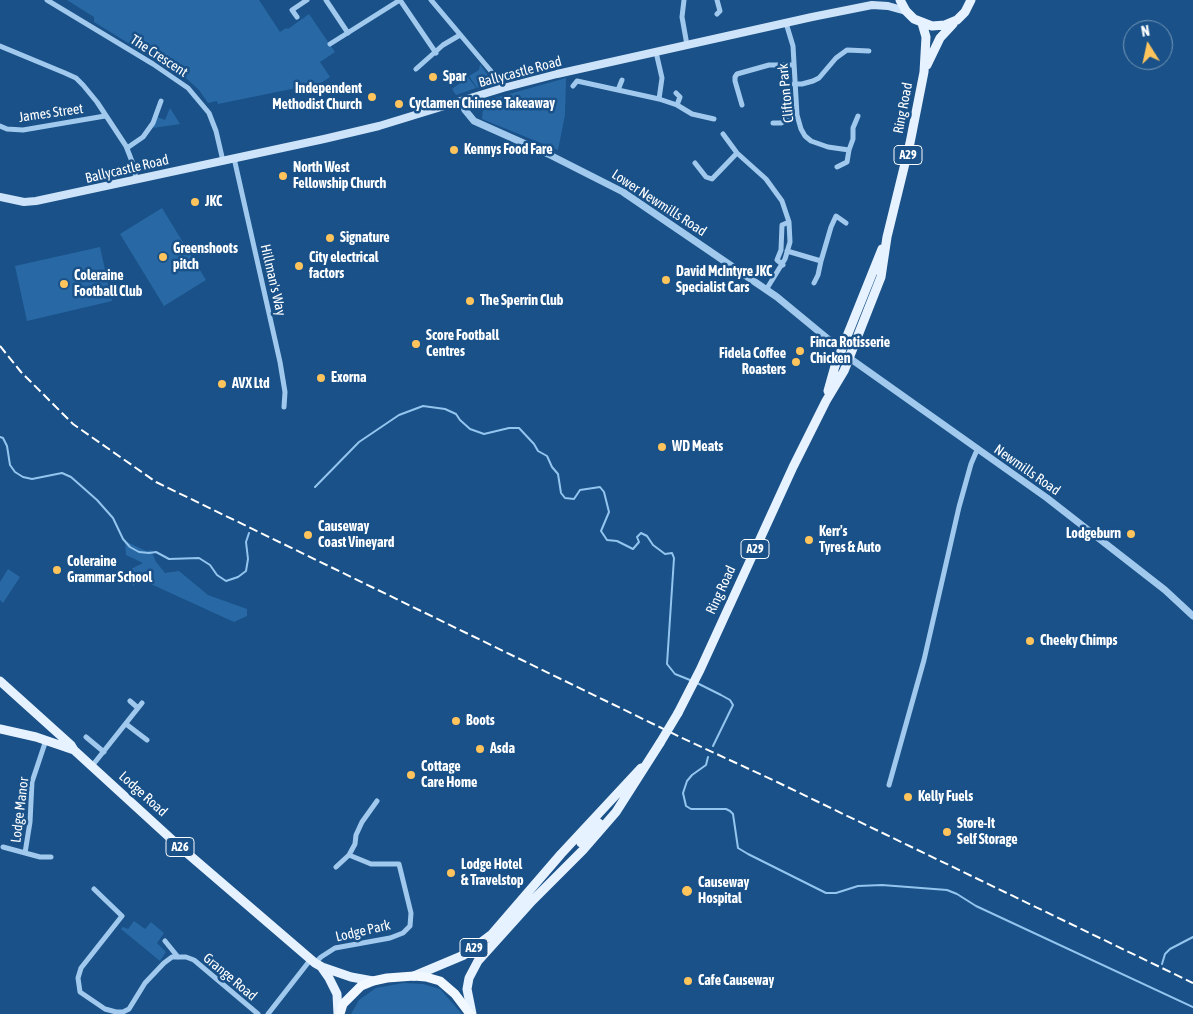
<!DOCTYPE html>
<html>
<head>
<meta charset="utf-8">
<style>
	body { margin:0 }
	#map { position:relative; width:1193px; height:1014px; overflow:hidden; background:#195188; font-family:"Asap Condensed",sans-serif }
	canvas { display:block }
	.north { position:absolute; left:1123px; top:20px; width:50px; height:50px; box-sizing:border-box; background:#195188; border:1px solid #7597b8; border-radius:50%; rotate:350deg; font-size:14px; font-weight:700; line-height:20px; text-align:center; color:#fff }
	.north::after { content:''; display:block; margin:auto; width:18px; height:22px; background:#ffc45c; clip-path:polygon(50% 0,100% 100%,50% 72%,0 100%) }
</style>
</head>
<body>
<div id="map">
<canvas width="1193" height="1014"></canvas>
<div class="north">N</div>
</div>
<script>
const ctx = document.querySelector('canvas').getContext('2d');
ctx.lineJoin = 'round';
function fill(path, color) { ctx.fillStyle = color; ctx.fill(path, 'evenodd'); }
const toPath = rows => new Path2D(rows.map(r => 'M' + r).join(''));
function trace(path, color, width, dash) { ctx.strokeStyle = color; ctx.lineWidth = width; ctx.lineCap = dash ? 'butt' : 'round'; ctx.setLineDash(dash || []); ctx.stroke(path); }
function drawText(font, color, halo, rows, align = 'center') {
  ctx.font = font + ' "Asap Condensed",sans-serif'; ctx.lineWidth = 5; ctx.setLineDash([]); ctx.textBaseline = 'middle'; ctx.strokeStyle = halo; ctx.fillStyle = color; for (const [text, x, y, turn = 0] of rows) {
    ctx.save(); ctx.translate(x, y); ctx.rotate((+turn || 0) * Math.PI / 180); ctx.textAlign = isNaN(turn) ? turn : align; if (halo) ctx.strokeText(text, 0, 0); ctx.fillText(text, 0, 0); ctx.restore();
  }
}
const green = toPath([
	[67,0,259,0,280,32,286,28,288,29,309,14,335,52,320,62,330,77,321,83,218,104,217,101,208,103,199,90,187,79,94,22,94,17],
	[480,64,491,80,490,83,477,88,469,76,479,70],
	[468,77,476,88,456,95,452,89],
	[566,78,565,115,558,150,482,119,484,101],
	[170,108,180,124,153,128,157,117,165,120],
	[162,208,206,280,164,306,120,234],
	[100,247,112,301,27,321,15,266],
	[125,541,146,551,151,550,156,562,165,573,179,571,208,595,247,609,247,616,234,622,142,580,138,580,134,586,130,583,127,571,143,563,126,555],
	[8,569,20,577,3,603,0,600,0,582],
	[134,921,145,929,151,922,164,933,157,943,166,952,160,961,121,929,123,927,128,929],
	[403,983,423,984,440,989,462,1014,351,1014,359,1000,376,988]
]);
const stream = toPath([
	[0,437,3,438,7,446,10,465,15,472,23,477,32,479,62,473,71,477,97,500,113,518,123,539,130,547,139,552,149,553,156,552,169,559,199,558,210,565,217,575,226,581,238,577,246,571,248,559,246,542,249,533],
	[315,487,359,442,399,415,423,406,445,409,456,414,460,420,470,429,484,434,509,428,519,428,534,444,538,451,547,456,552,467,558,474,561,493,565,498,574,499,580,490,600,487,604,492,609,512,601,531,607,540,617,541,633,549,639,542,637,537,641,533,647,536,653,545,665,554,672,553,674,558,667,664,675,674,690,680],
	[697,683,721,695,730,700,733,705,713,746],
	[708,757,706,765,692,775,687,781,683,793,686,806,691,809,726,809,730,811,733,814,738,848,748,854,826,893,836,893,858,886,882,885,947,890,957,894,976,906,1193,1007],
	[1162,964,1165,954,1170,949,1193,937]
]);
const minor = toPath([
	[47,0,153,64,188,88,209,113,216,131,223,161],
	[326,0,348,33],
	[400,0,436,53],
	[431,0,501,83,503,88],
	[684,0,682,17,687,45],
	[717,14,720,11,717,0],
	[297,17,292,10,307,0],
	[786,23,793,46,797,115,801,129,805,136,811,141,828,147,849,150,853,139,853,128,858,116],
	[330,44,400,0],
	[0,46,65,73,76,78,83,85,97,102,126,146,133,164,136,179],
	[416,69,443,45,460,35],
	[794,84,802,84,813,81,819,78,836,58,847,50,869,51],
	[573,86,577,81,659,99,662,78,656,52],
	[618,90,622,80],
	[676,93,680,97,677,105],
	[659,99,677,105,692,114,714,119],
	[742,105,735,81,735,77,737,74,769,65,794,65],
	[773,123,781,123,797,115],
	[0,126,7,129,23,130,105,116],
	[723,134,737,153,766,179,782,201,789,222,790,242,785,259,766,290],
	[127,148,143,137,153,123,161,101],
	[234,158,280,362,285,392,284,407],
	[695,163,706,177,712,179,737,153],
	[837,167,847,162,849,150],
	[787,251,821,261,831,227,836,216,846,223],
	[783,265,777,260,781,250,782,225,789,222],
	[814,283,818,275,821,261],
	[130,701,138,708],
	[126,724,147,740],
	[86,737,104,752],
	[92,766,142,703],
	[889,785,924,660,959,507,971,464,977,450],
	[3,847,40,857,51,857],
	[25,853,30,822,32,782,46,740],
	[336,867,349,855,355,844,356,835,362,822,377,801],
	[94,889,122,916,81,968,78,978,80,992,105,1009,116,1012,123,1012,129,1009,145,983,164,963,172,957,186,957,194,960,258,1014],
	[165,941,178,957],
	[315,963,321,957,335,948,390,938,403,933,410,926,411,913,399,864,371,864,349,855],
	[268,1014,311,959]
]);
const tertiary = toPath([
	[462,102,465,110,474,121,548,154,623,192,777,297,834,344],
	[841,352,1047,498,1165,590,1193,616]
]);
const secondary = toPath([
	[0,197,24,202,36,201,324,139,379,126,503,88,557,74,812,17,872,5,888,6,906,11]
]);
const primary = toPath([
	[900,0,906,11,914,19,932,26,945,25,957,20,965,12,971,0],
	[927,65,940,38,953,24],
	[828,391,835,366,882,249],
	[0,681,71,745,74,750,180,847,315,963,322,967,351,977,373,981],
	[678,713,700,670,793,467,826,401,844,371,881,277,887,237,910,143,924,72,926,37,922,23],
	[0,729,36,737,74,750],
	[581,843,599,823],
	[322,968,329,978,337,994,338,1014],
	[414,976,464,955,492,934,561,854,641,768],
	[472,1014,467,989,469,978,478,961,532,901,583,850,616,812,660,743]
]);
const trunk = toPath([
	[340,1014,343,1004,361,986,373,981,387,978,414,976,426,977,440,981,455,994,470,1014]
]);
const rail = toPath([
	[0,346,21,372,73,424,156,482,680,737,777,782,1193,983]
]);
const primaryBridge = toPath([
	[660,743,678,713]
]);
const markers = [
	[433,77,5,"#ffc45c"],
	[372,97,5,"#ffc45c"],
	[399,104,5,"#ffc45c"],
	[454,150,5,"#ffc45c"],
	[283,176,5,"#ffc45c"],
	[195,202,5,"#ffc45c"],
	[330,238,5,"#ffc45c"],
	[163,257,5,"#ffc45c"],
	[299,266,5,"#ffc45c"],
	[666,280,5,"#ffc45c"],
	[64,284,5,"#ffc45c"],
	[470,301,5,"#ffc45c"],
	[416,344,5,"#ffc45c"],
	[800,351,5,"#ffc45c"],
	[796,362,5,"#ffc45c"],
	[321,378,5,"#ffc45c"],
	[222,384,5,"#ffc45c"],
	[662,447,5,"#ffc45c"],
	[1131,534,5,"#ffc45c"],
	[308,535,5,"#ffc45c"],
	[809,540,5,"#ffc45c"],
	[57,570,5,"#ffc45c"],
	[1030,641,5,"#ffc45c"],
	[456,721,5,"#ffc45c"],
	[480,749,5,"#ffc45c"],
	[411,775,5,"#ffc45c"],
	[908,797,5,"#ffc45c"],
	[947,832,5,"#ffc45c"],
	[451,873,5,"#ffc45c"],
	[687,891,6,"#ffc45c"],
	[688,981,5,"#ffc45c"]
];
const shields = [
	[908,155,28],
	[755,549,28],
	[180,847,28],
	[474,948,28]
];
const shieldNames = [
	["A29",908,155],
	["A29",755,549],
	["A26",180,847],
	["A29",474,948]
];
const streetNames = [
	["The Crescent",159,56,33],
	["Ballycastle Road",520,72,-15],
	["Clifton Park",786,93,-96],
	["Ring Road",903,108,-79],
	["James Street",51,113,-8],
	["Ballycastle Road",127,169,-13],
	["Lower Newmills Road",659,203,33],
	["Hillman's Way",273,280,77],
	["Newmills Road",1027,470,35],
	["Ring Road",721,590,-65],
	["Lodge Road",143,794,42],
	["Lodge Manor",20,810,-83],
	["Lodge Park",363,931,-13],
	["Grange Road",230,977,40]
];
const poiNames = [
	["Spar",443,77],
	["Independent",362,89,"right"],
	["Methodist Church",362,105,"right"],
	["Cyclamen Chinese Takeaway",409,104],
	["Kennys Food Fare",464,150],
	["North West",293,168],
	["Fellowship Church",293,184],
	["JKC",205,202],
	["Signature",340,238],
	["Greenshoots",173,249],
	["pitch",173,265],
	["City electrical",309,258],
	["factors",309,274],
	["David McIntyre JKC",676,272],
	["Specialist Cars",676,288],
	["Coleraine",74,276],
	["Football Club",74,292],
	["The Sperrin Club",480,301],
	["Score Football",426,336],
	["Centres",426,352],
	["Finca Rotisserie",810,343],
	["Chicken",810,359],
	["Fidela Coffee",786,354,"right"],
	["Roasters",786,370,"right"],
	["Exorna",331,378],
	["AVX Ltd",232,384],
	["WD Meats",672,447],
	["Causeway",318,527],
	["Coast Vineyard",318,543],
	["Kerr's",819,532],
	["Tyres & Auto",819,548],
	["Lodgeburn",1121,534,"right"],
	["Coleraine",67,562],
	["Grammar School",67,578],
	["Cheeky Chimps",1040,641],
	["Boots",466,721],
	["Asda",490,749],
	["Cottage",421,767],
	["Care Home",421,783],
	["Kelly Fuels",918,797],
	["Store-It",957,824],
	["Self Storage",957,840],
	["Lodge Hotel",461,865],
	["& Travelstop",461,881],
	["Causeway",698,883],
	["Hospital",698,899],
	["Cafe Causeway",698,981]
];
fill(green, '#2869a5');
trace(stream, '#93c5ef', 2);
trace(minor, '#a1c9ed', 5);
trace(tertiary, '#a1c9ed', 7);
trace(secondary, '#cde3f9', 8);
trace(primary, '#e6f2ff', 9);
trace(trunk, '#f2f8ff', 9);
trace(rail, '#fff', 2, [9, 4]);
trace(primaryBridge, '#e6f2ff', 9);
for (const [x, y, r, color] of markers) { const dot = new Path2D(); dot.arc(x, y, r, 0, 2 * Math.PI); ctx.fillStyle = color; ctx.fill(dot); trace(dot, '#195188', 2); }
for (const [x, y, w] of shields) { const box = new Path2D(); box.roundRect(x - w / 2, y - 9.5, w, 19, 4); ctx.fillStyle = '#195188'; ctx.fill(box); trace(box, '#fff', 1); }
drawText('bold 12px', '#fff', null, shieldNames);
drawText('14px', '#fff', '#195188', streetNames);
drawText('bold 14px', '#fff', '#195188', poiNames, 'left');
</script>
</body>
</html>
